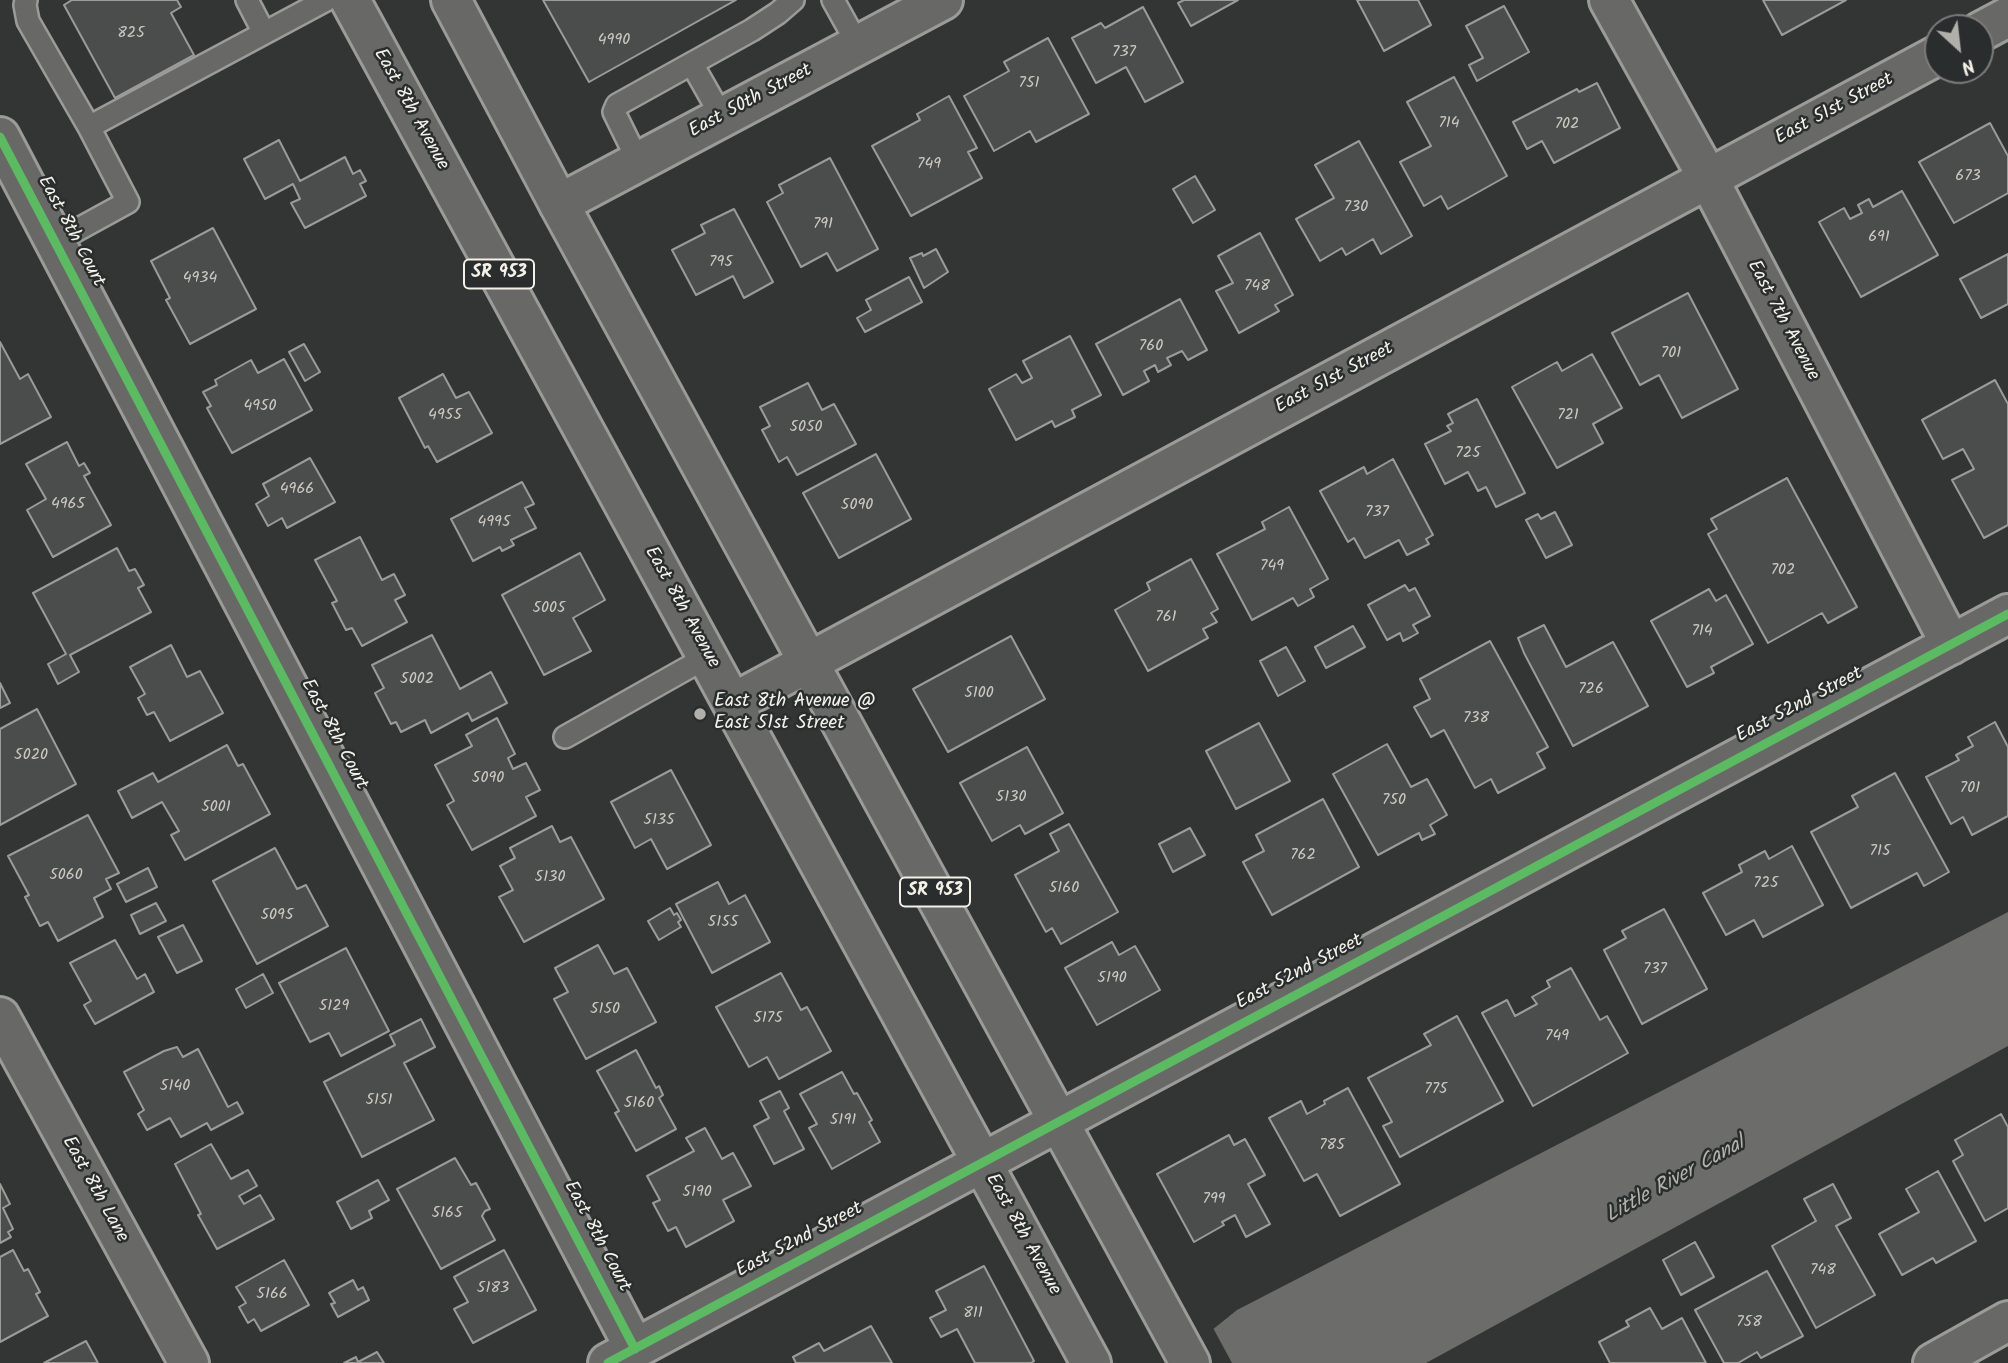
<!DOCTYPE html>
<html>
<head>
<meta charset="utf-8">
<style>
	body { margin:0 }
	#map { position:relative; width:2008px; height:1363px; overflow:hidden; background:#333434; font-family:Kalam,sans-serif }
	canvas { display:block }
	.north { position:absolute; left:1924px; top:14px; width:70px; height:70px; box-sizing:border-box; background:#2a2d2e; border:2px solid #7b7b78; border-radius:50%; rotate:153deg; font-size:19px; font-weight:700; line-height:28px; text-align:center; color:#f4f1e8 }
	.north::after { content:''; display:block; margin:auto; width:24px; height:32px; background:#b0afa9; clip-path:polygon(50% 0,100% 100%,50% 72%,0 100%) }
</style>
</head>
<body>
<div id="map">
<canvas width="2008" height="1363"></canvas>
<div class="north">N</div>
</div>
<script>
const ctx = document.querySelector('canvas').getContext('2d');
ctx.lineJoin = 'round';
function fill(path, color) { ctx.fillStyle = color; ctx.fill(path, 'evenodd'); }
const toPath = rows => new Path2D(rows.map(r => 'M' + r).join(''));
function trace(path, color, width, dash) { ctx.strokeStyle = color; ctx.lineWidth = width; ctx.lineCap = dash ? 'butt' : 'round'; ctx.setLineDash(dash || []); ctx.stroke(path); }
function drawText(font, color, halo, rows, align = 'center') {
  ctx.font = font + ' Kalam,sans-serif'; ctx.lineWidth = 5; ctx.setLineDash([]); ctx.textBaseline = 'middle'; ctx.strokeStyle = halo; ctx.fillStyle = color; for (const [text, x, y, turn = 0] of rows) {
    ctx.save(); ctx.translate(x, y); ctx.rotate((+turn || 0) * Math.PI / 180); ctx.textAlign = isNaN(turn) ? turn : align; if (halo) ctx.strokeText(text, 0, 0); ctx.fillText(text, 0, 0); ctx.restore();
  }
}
const water = toPath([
	[2008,912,2008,1046,1426,1363,1171,1363,1237,1310]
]);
const pier = toPath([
	[1212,1326,1232,1363,1168,1363,1169,1360]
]);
const building = toPath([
	[72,0,177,0,181,7,171,13,194,55,115,98,64,5,72,0],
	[543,0,736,0,589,82,543,0],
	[1184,0,1238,0,1191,26,1178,3,1184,0],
	[1357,0,1418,0,1431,25,1384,51,1357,0],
	[1763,0,1846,0,1782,35,1763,0],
	[1504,6,1529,52,1477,81,1469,65,1483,58,1466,26,1504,6],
	[1143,7,1183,82,1145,102,1126,67,1096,83,1072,38,1101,23,1105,28,1143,7],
	[1048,38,1089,114,1036,142,1030,131,994,151,964,96,1009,71,1004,62,1048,38],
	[1454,77,1507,176,1448,209,1441,196,1424,206,1400,162,1431,146,1407,102,1454,77],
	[1597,83,1620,128,1554,163,1542,141,1527,149,1513,122,1577,89,1579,92,1597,83],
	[949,96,977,148,968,152,982,178,911,216,872,146,920,120,917,114,949,96],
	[1990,123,2008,156,2008,193,1954,223,1919,162,1990,123],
	[279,140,300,181,345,157,353,174,360,170,366,181,360,184,366,196,305,228,291,203,300,199,293,184,265,199,244,159,279,140],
	[1359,141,1412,236,1381,254,1373,239,1346,255,1342,248,1320,261,1296,219,1334,198,1315,165,1359,141],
	[830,158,878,249,837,271,827,253,801,267,767,202,783,193,779,185,830,158],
	[1195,176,1215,210,1193,223,1173,189,1195,176],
	[1902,191,1938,255,1861,297,1819,222,1844,208,1850,219,1862,213,1858,205,1869,199,1873,207,1902,191],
	[734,209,773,282,744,298,733,276,696,295,672,250,705,233,701,225,734,209],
	[213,228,256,309,190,344,166,300,170,298,151,261,213,228],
	[1260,233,1293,295,1275,305,1279,311,1239,333,1216,291,1233,283,1218,256,1260,233],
	[936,249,948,272,924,288,910,258,922,253,923,256,936,249],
	[2008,254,2008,304,1981,318,1960,279,2008,254],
	[909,277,922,302,865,332,857,318,871,310,866,300,909,277],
	[1688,293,1738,389,1682,418,1659,375,1640,385,1612,333,1688,293],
	[1180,299,1207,350,1188,360,1182,351,1167,358,1171,365,1158,372,1155,365,1144,371,1149,381,1123,395,1096,344,1180,299],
	[1070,336,1101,395,1072,410,1075,417,1055,427,1052,421,1016,440,989,389,1016,374,1022,383,1032,378,1023,361,1070,336],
	[0,342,20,379,28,374,51,417,0,444,0,342],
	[304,344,320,372,305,381,289,352,304,344],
	[1592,354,1622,408,1593,424,1603,443,1557,468,1512,387,1557,362,1562,371,1592,354],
	[284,359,312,410,232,453,207,408,211,406,203,392,217,385,215,380,251,360,258,373,284,359],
	[443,374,456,398,469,392,492,433,437,462,428,446,425,448,399,398,443,374],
	[1995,380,2008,404,2008,525,1984,538,1952,480,1974,469,1963,449,1943,459,1922,420,1995,380],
	[808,383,822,410,834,404,856,444,797,475,787,457,779,462,762,430,770,426,760,407,808,383],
	[1477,399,1525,493,1496,507,1486,487,1478,491,1468,472,1445,484,1425,444,1451,431,1447,426,1453,423,1448,414,1477,399],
	[67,442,79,466,84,463,90,473,84,476,111,525,53,557,27,510,46,499,26,464,67,442],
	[876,454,911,519,839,558,803,493,876,454],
	[310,458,335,502,287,528,282,518,268,526,256,504,269,496,263,484,310,458],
	[1393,459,1433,535,1426,539,1429,544,1407,555,1399,540,1365,558,1354,538,1348,542,1320,491,1364,467,1367,474,1393,459],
	[1787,478,1857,607,1828,623,1822,613,1768,643,1708,534,1717,529,1711,519,1787,478],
	[522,482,534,504,525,508,536,528,511,540,514,545,502,551,500,547,473,561,451,519,522,482],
	[1289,507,1328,579,1310,589,1314,597,1298,606,1293,598,1252,620,1217,554,1265,529,1262,522,1289,507],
	[1555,512,1572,545,1546,558,1526,520,1538,514,1541,519,1555,512],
	[360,537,382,580,394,574,405,595,395,600,407,622,362,646,352,628,346,630,332,603,337,601,315,560,360,537],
	[117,548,129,571,135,569,144,585,138,588,151,612,70,655,79,672,58,684,48,664,66,654,33,593,117,548],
	[580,553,605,600,573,618,591,651,544,675,502,595,580,553],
	[1191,559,1218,609,1211,613,1217,622,1203,629,1208,638,1148,671,1115,610,1150,590,1147,583,1191,559],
	[1405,585,1409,591,1415,588,1430,616,1413,625,1418,633,1411,637,1403,641,1400,633,1387,640,1368,605,1405,585],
	[1709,589,1716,601,1726,595,1753,644,1711,667,1714,673,1687,687,1651,621,1709,589],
	[1544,625,1566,667,1613,642,1648,706,1573,746,1524,653,1518,638,1544,625],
	[1353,626,1365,647,1326,668,1315,647,1353,626],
	[432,635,460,689,491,672,507,703,472,721,468,713,431,733,425,720,401,732,396,722,391,724,375,693,384,688,372,665,432,635],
	[1011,636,1045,699,948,752,913,689,1011,636],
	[1490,641,1548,747,1537,753,1545,768,1498,793,1491,779,1475,788,1444,730,1431,737,1414,707,1430,699,1420,679,1490,641],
	[171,645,187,677,200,671,223,713,170,741,154,712,147,715,138,698,145,694,130,667,171,645],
	[1286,647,1305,681,1278,696,1260,661,1286,647],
	[0,683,10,703,0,708,0,683],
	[37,709,76,784,0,825,0,729,37,709],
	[497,718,515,754,508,758,513,769,526,763,540,790,526,797,536,816,472,850,447,805,454,801,435,765,472,746,466,735,497,718],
	[1995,722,2008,747,2008,816,1972,835,1963,817,1951,824,1926,777,1959,760,1956,755,1973,746,1968,737,1995,722],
	[1259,723,1290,781,1236,809,1206,751,1259,723],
	[1387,744,1411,787,1427,779,1447,815,1430,825,1435,834,1422,840,1419,833,1378,855,1333,774,1387,744],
	[227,745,238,766,243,764,270,814,185,860,171,835,179,831,162,802,132,818,118,791,153,773,158,782,227,745],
	[1027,747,1063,813,1025,834,1020,825,992,841,960,783,1027,747],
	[671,770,711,845,667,869,651,839,635,848,611,802,671,770],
	[1895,773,1949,872,1924,886,1917,873,1851,908,1811,832,1858,807,1852,796,1895,773],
	[1323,799,1359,867,1272,915,1243,862,1264,851,1256,835,1323,799],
	[88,815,119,873,106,879,111,889,94,898,103,917,58,941,48,922,40,926,25,897,29,895,8,856,88,815],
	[1069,824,1118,912,1061,944,1052,928,1046,932,1015,875,1059,851,1050,834,1069,824],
	[552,826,560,842,571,837,604,899,524,942,499,897,513,890,500,866,515,858,510,848,552,826],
	[1190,828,1205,855,1173,872,1159,844,1190,828],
	[1792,846,1823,905,1763,937,1754,920,1726,935,1703,893,1742,872,1739,865,1765,851,1769,859,1792,846],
	[275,848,297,889,306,885,328,926,257,964,213,881,275,848],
	[148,868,157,887,126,902,117,884,148,868],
	[718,882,729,904,745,895,770,942,712,973,676,904,718,882],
	[156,903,166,921,140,934,131,915,156,903],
	[670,908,674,915,677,913,681,920,678,922,681,927,659,940,648,921,670,908],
	[1664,909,1707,989,1642,1024,1604,950,1626,938,1622,931,1664,909],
	[183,925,202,961,177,973,158,937,183,925],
	[115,940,137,979,145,974,154,992,95,1024,84,1005,91,1001,70,963,115,940],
	[1112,942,1119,955,1135,946,1160,990,1097,1025,1065,968,1112,942],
	[598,945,614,974,627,968,656,1022,586,1059,554,999,568,992,555,968,598,945],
	[346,948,389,1031,341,1056,329,1033,310,1042,279,983,346,948],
	[1571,968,1600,1020,1607,1016,1628,1053,1533,1106,1482,1013,1507,1000,1515,1016,1537,1004,1532,997,1550,987,1547,981,1571,968],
	[781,973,801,1010,807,1007,831,1051,779,1079,767,1057,749,1067,716,1007,781,973],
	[263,974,273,993,246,1008,236,989,263,974],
	[1457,1016,1503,1101,1400,1157,1383,1126,1392,1122,1368,1078,1431,1045,1424,1034,1457,1016],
	[421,1019,435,1047,404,1063,434,1120,362,1157,324,1082,395,1045,390,1035,421,1019],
	[177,1047,183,1057,198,1049,228,1107,237,1102,243,1113,211,1130,207,1123,181,1137,170,1118,147,1130,138,1114,144,1110,124,1072,164,1051,177,1047],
	[636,1050,656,1088,659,1086,663,1095,659,1098,676,1129,636,1151,615,1113,619,1111,597,1071,636,1050],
	[842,1072,854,1094,857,1093,872,1120,869,1122,880,1142,832,1169,809,1128,817,1124,800,1094,842,1072],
	[1348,1088,1400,1184,1340,1216,1317,1174,1304,1181,1269,1118,1301,1101,1307,1114,1325,1104,1324,1101,1348,1088],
	[780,1091,789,1108,784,1111,804,1149,774,1164,754,1126,769,1118,760,1101,780,1091],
	[2001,1114,2008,1127,2008,1208,1985,1221,1953,1161,1963,1155,1955,1140,2001,1114],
	[705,1128,722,1159,733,1153,751,1186,723,1200,734,1221,686,1247,676,1227,668,1231,653,1203,660,1200,647,1176,694,1151,686,1138,705,1128],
	[1229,1135,1234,1145,1245,1139,1265,1175,1248,1184,1270,1224,1246,1237,1235,1215,1222,1222,1224,1225,1194,1242,1157,1174,1229,1135],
	[211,1144,231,1179,248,1170,257,1186,239,1196,244,1204,260,1195,274,1219,217,1249,198,1215,201,1214,175,1164,211,1144],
	[455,1158,471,1185,476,1183,490,1209,485,1211,482,1216,495,1240,441,1269,397,1189,455,1158],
	[1938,1171,1976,1241,1936,1263,1933,1258,1902,1275,1879,1234,1919,1212,1906,1189,1938,1171],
	[378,1180,389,1200,369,1211,372,1218,351,1229,337,1202,378,1180],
	[0,1184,10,1204,3,1208,13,1229,8,1232,11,1237,0,1243,0,1184],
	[1833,1184,1851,1218,1836,1226,1875,1295,1816,1328,1772,1246,1816,1221,1804,1199,1833,1184],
	[1695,1242,1714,1277,1681,1295,1663,1260,1695,1242],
	[13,1250,24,1271,28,1269,40,1292,36,1294,48,1316,0,1342,0,1257,13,1250],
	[504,1250,536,1310,473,1343,454,1309,468,1302,454,1277,504,1250],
	[284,1260,309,1305,261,1331,254,1319,248,1323,239,1307,246,1303,236,1287,284,1260],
	[984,1266,1034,1361,1031,1363,975,1363,957,1329,941,1337,930,1318,946,1310,936,1291,984,1266],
	[1767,1271,1803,1336,1761,1358,1757,1352,1738,1363,1724,1363,1695,1310,1767,1271],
	[353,1280,358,1290,363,1287,369,1300,338,1317,331,1304,335,1303,329,1293,353,1280],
	[1650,1308,1662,1329,1682,1318,1706,1363,1610,1363,1599,1342,1629,1326,1626,1321,1650,1308],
	[871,1326,892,1363,796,1363,793,1357,819,1343,824,1351,871,1326],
	[86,1341,98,1363,44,1363,86,1341],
	[377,1352,384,1363,344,1363,356,1357,358,1362,377,1352]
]);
const lane = toPath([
	[26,0,25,5,28,21,89,127],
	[247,0,264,33],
	[833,0,858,45],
	[692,64,722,117],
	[638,161,614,112,617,105,752,30,778,13,793,0],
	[55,242,128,202,89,127,326,0],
	[565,737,707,657]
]);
const street = toPath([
	[1609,0,1708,178,1951,645],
	[1980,32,2008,17],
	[0,137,635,1349],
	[559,204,943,0],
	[733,703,1938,55],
	[0,1017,189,1363],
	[1060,1121,2008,614],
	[1933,1363,2008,1321]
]);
const secondary = toPath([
	[608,1363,1060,1121]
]);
const primary = toPath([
	[350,0,1091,1363],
	[451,0,559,204,1190,1363]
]);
const cycleway = toPath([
	[0,137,635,1349],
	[608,1363,2008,614]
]);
const markers = [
	[700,714,7,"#b0afa9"]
];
const numberNames = [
	["825",131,34],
	["4990",614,41],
	["737",1124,53],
	["751",1029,84],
	["714",1449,124],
	["702",1567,125],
	["749",929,165],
	["673",1968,177],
	["730",1356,208],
	["791",823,225],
	["691",1879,238],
	["795",721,263],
	["4934",200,279],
	["748",1257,287],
	["760",1151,347],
	["701",1671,354],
	["4950",260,407],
	["4955",445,416],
	["721",1568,416],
	["5050",806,428],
	["725",1468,454],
	["4966",297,490],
	["4965",68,505],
	["5090",857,506],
	["737",1377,513],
	["4995",494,523],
	["749",1272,567],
	["702",1783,571],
	["5005",549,609],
	["761",1166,618],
	["714",1702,632],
	["5002",417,680],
	["726",1591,690],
	["5100",979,694],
	["738",1476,719],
	["5020",31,756],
	["5090",488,779],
	["701",1970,789],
	["5130",1011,798],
	["750",1394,801],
	["5001",216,808],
	["5135",659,821],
	["715",1880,852],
	["762",1303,856],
	["5060",66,876],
	["5130",550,878],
	["725",1766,884],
	["5160",1064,889],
	["5095",277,916],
	["5155",723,923],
	["737",1655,970],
	["5190",1112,979],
	["5129",334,1007],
	["5150",605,1010],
	["5175",768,1019],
	["749",1557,1037],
	["5140",175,1087],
	["775",1436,1090],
	["5151",379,1101],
	["5160",639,1104],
	["5191",843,1121],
	["785",1332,1146],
	["5190",697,1193],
	["799",1214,1200],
	["5165",447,1214],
	["748",1823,1271],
	["5183",493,1289],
	["5166",272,1295],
	["811",973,1314],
	["758",1749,1323]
];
const shields = [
	[499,274,70],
	[935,892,70]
];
const shieldNames = [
	["SR 953",499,274],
	["SR 953",935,892]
];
const streetNames = [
	["East 50th Street",751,102,-28],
	["East 8th Avenue",410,110,61],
	["East 51st Street",1835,110,-28],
	["East 8th Court",70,232,62],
	["East 7th Avenue",1782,321,62],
	["East 51st Street",1335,379,-28],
	["East 8th Avenue",681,608,61],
	["East 52nd Street",1800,706,-28],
	["East 8th Court",333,735,62],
	["East 52nd Street",1300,973,-28],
	["East 8th Lane",94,1190,61],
	["East 8th Avenue",1022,1235,61],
	["East 8th Court",596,1237,62],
	["East 52nd Street",800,1241,-28]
];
const poiNames = [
	["East 8th Avenue @",714,703],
	["East 51st Street",714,725]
];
const waterNames = [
	["Little River Canal",1676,1181,-29]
];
fill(water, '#6c6d6b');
fill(pier, '#333434');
fill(building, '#4b4c4c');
trace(building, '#9b9b99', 2);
trace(lane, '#9b9b99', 26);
trace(street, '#9b9b99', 44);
trace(secondary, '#9b9b99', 44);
trace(primary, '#9b9b99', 44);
trace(lane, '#686866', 21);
trace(street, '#686866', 38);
trace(secondary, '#686866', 38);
trace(primary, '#686866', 38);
trace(cycleway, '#5cba63', 9);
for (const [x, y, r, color] of markers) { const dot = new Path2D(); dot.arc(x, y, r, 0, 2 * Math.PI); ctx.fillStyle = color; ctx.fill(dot); trace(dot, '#2a2d2e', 2.5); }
drawText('16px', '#cac8c1', null, numberNames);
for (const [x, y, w] of shields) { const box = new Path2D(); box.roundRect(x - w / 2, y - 14.5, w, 29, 5); ctx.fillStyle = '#2a2d2e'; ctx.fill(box); trace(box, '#f4f1e8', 2); }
drawText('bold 18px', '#f4f1e8', null, shieldNames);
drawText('19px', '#f4f1e8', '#2a2d2e', streetNames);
drawText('19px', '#f4f1e8', '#2a2d2e', poiNames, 'left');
drawText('italic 21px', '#b3b2ac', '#2a2d2e', waterNames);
</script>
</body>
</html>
